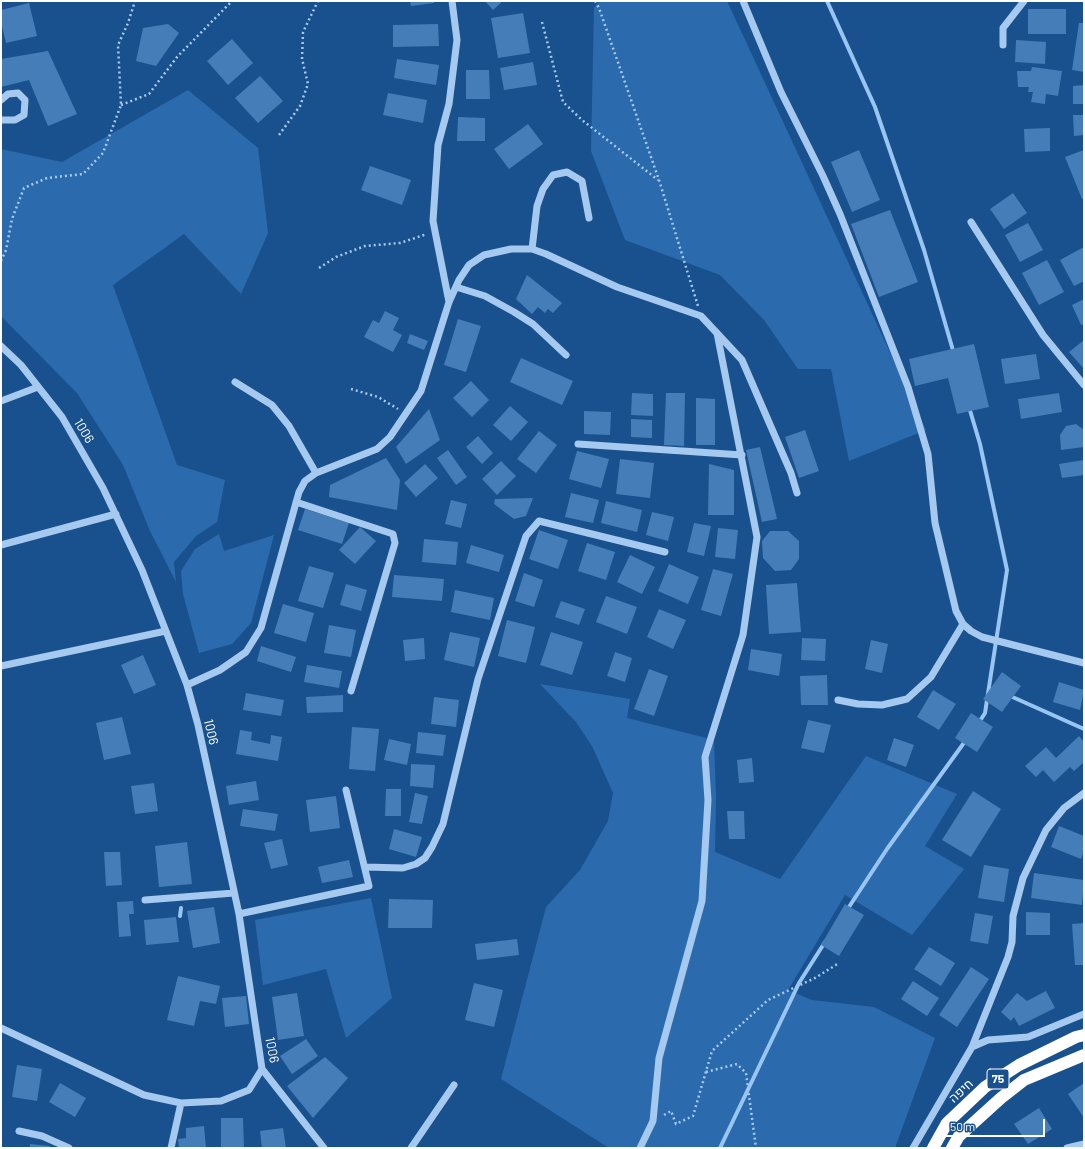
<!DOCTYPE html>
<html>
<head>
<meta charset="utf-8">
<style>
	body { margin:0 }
	#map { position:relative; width:1085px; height:1149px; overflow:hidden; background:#19518e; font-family:Barlow,sans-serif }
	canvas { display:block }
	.frame { position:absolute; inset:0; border:2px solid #fff; pointer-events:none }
	.scale { position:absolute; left:943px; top:1119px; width:102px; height:18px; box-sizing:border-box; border:2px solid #fff; border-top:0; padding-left:5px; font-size:12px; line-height:14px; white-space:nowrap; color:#fff; -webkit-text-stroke:3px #19518e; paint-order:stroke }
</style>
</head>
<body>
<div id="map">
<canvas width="1085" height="1149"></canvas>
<div class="frame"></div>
<div class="scale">50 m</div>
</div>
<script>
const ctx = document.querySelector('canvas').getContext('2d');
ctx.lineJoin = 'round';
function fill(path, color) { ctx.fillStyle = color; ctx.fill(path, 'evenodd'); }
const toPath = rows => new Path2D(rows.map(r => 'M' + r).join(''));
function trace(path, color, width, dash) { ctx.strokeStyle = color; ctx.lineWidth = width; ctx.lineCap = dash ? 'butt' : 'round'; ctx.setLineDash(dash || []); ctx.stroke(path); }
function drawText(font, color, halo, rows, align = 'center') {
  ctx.font = font + ' Barlow,Heebo,sans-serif'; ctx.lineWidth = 3; ctx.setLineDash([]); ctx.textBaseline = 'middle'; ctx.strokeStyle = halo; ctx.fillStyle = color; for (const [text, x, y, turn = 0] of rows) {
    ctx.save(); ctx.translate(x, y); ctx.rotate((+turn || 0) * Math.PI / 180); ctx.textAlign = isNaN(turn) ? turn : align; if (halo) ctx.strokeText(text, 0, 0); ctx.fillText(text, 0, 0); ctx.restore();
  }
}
const green = toPath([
	[599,1,727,1,926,430,849,461,831,369,798,369,764,320,720,275,625,240,591,151,594,8],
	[188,90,258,148,268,233,241,294,184,234,113,285,177,465,225,480,217,522,196,536,174,562,176,582,150,531,123,465,77,393,1,316,1,149,62,162],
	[219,534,224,551,274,535,251,623,232,644,199,653,183,594,181,571,195,549],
	[540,684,630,699,627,718,714,740,716,798,715,852,780,879,866,756,957,794,925,846,964,869,912,935,845,895,788,990,812,1000,874,1007,935,1038,895,1148,609,1148,501,1079,546,907,580,870,608,821,613,793,592,746,576,722],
	[371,898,392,998,346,1038,326,969,263,985,255,920]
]);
const stream = toPath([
	[827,1,875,107,924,250,954,354],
	[969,407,980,444,1007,570,985,713,978,724],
	[1008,695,1084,729],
	[847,910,887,849,966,740],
	[180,916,181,908],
	[720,1148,799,983,825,942]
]);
const building = toPath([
	[410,1,434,1,434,3,411,6],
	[485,1,503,1,493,10],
	[29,3,37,36,6,43,1,22,1,10],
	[1028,9,1066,9,1066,34,1028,34],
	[523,13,530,53,498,58,491,18],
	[1079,23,1084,23,1084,72,1072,70],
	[168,24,179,33,156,66,136,61,143,28],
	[438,24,439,46,393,47,393,25],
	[232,39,253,63,228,85,207,61],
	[1016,40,1046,42,1045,64,1015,62],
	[48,51,77,114,48,126,29,80,1,87,1,59],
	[397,59,439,65,436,85,394,78],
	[533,62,537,85,504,90,500,68],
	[1032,67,1062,71,1058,96,1046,94,1045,104,1031,102,1033,92,1028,92,1029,87,1018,87,1017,71,1031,71],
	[466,70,489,70,490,99,466,99],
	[260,76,283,101,258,123,235,98],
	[1084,85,1084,104,1073,104,1073,86],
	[388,93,427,100,423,123,383,115],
	[1073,115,1084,115,1084,135,1074,136],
	[458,117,485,118,485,141,457,141],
	[528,124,543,144,509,169,494,149],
	[1050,128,1050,151,1025,152,1024,129],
	[859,150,880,200,852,212,831,162],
	[1084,150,1084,198,1082,199,1065,157],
	[370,166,411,180,402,205,361,190],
	[1013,193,1027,213,1004,229,990,209],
	[890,210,918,282,879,297,851,224],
	[1028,223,1043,250,1020,262,1005,235],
	[1084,247,1084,281,1074,286,1060,260],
	[1047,260,1064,292,1039,305,1022,273],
	[527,275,562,303,553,313,548,309,545,313,538,307,532,314,516,299],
	[1084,299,1084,324,1081,325,1072,305],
	[385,311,399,318,393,330,402,335,393,352,364,337,373,320,379,323],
	[458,319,481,326,466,372,444,365],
	[410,334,428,341,424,350,407,343],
	[1084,340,1084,369,1069,352],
	[974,344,989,407,957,414,948,378,915,386,909,359],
	[1036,354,1040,379,1005,384,1001,359],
	[521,358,573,381,562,405,510,382],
	[471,381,489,400,472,417,453,398],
	[632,393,653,394,653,416,631,415],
	[666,393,685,393,684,446,664,445],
	[1059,393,1062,412,1021,419,1018,399],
	[696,398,715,399,715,445,696,445],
	[510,406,528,422,511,441,493,425],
	[429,409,440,440,406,464,396,447],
	[584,411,611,412,610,435,584,434],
	[631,419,652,420,652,438,631,437],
	[1076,424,1084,430,1084,447,1061,450,1060,435,1066,426],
	[805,430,819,471,799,478,785,437],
	[539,431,557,445,536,473,517,459],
	[478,436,493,453,482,464,466,447],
	[760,447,777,519,762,522,746,450],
	[448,450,467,477,456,485,437,458],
	[577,451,609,459,601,488,569,479],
	[386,458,400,480,397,510,329,497,330,485],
	[620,459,654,463,650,498,616,494],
	[1084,460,1084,475,1062,478,1059,464],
	[501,461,516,476,497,495,482,479],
	[425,464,438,478,416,497,404,483],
	[709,464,734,470,734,515,708,515],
	[571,493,599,500,593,523,565,517],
	[533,498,526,516,514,519,494,504,495,499],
	[451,500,467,504,461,528,445,524],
	[606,501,642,510,637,532,601,523],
	[305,509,349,523,342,544,298,530],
	[652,512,674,517,668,541,646,535],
	[694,523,711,526,704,556,687,552],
	[360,527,376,541,355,564,339,550],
	[718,528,738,530,735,559,715,557],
	[539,530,568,540,558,569,529,559],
	[770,531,788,531,799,541,799,559,791,570,775,571,763,558,762,541],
	[424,539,458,542,456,565,422,562],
	[587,543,615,552,606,580,578,571],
	[471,545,504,555,499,572,466,563],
	[630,555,655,567,642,594,617,582],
	[669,564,699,577,688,604,658,591],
	[309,566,334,573,323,608,298,601],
	[713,569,733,574,721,616,701,610],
	[524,573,543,580,534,607,515,601],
	[394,575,444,579,442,601,392,597],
	[797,583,801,632,769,634,766,585],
	[346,584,367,590,361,611,340,605],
	[455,590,494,598,490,620,451,612],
	[606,596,637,607,627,634,596,622],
	[561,601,585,609,579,625,555,617],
	[283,604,314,613,306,642,274,633],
	[659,609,686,620,673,649,647,637],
	[507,620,535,627,526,663,498,656],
	[329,625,356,630,351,657,324,653],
	[450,632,480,638,474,667,444,660],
	[551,632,583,642,572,675,540,665],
	[424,638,425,659,405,661,403,640],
	[802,638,826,639,825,661,801,660],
	[871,640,888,644,882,673,865,669],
	[261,646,296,657,291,672,257,661],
	[751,649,782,654,779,676,748,670],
	[615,652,632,658,625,682,607,676],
	[143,655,156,685,134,694,121,665],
	[307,665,342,671,339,688,304,682],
	[649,669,668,676,654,716,634,709],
	[1002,672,1021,686,1002,712,983,699],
	[827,675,828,705,801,705,800,676],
	[1059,682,1084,690,1080,710,1053,702],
	[933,690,956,704,939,730,917,717],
	[246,693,284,700,281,716,243,710],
	[343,695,343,712,307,713,306,697],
	[434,697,459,700,456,727,431,724],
	[971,713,993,727,977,752,955,738],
	[122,717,131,754,104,760,96,723],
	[808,720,831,725,824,753,801,748],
	[352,727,379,729,375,771,349,769],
	[240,730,252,732,251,740,270,744,271,735,282,737,278,761,236,754],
	[418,732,446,735,443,756,416,753],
	[1079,736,1084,742,1084,762,1074,771,1070,767,1054,782,1043,770,1036,777,1025,766,1046,747,1056,758],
	[894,738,914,745,906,767,887,760],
	[389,739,411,744,407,765,384,760],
	[752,758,754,782,739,783,737,760],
	[411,764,435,765,433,788,410,786],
	[256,781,259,800,229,805,226,786],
	[154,783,158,811,135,814,131,786],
	[386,789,401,789,401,816,385,816],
	[973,791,1001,809,971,857,942,840],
	[415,793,428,796,422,824,409,822],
	[336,796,340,828,310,832,306,800],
	[243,809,278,814,275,831,240,826],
	[727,811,744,811,745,839,729,839],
	[1059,826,1084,836,1084,851,1081,859,1051,847],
	[394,829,422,837,416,857,389,849],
	[282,839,288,865,271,869,264,843],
	[187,842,192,884,159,887,155,846],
	[104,852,120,852,122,885,106,886],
	[349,860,353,877,322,883,318,867],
	[984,865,1009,869,1004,902,978,898],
	[1034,873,1084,880,1082,905,1031,898],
	[389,899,433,900,432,928,388,928],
	[133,901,134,914,129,914,131,936,119,937,117,902],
	[845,904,864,915,839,956,821,945],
	[214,907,220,943,193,948,187,911],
	[1026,912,1050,913,1050,935,1026,935],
	[975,913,993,916,988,944,970,941],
	[176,917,179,942,146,945,144,920],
	[1084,923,1084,965,1075,965,1072,924],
	[517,939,519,955,477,960,475,944],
	[929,947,955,963,941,986,914,969],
	[971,967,989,979,957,1027,939,1015],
	[178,976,220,986,216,1004,200,1001,194,1026,167,1020],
	[913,981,939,998,927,1016,901,999],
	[474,983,503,990,494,1027,465,1020],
	[1046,991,1055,1008,1019,1026,1014,1017,1011,1021,1001,1012,1017,993,1027,1001],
	[297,993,304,1036,278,1040,272,997],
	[246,996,249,1024,225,1027,222,998],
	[306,1039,318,1056,292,1074,280,1056],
	[325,1057,348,1078,313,1118,287,1086],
	[17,1065,42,1069,37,1101,12,1097],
	[60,1083,86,1098,75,1117,49,1102],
	[1084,1083,1084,1118,1068,1094],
	[1039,1108,1052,1129,1028,1144,1014,1124],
	[221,1118,243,1118,244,1148,221,1148],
	[204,1126,206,1148,179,1148,178,1139,186,1138,186,1128],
	[283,1128,286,1148,262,1148,260,1131],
	[30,1144,50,1146,50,1148,30,1148]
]);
const path = toPath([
	[595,1,599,8,659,180,698,306],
	[542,22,563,102,582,120,658,180],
	[121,105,149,94,177,57,232,1],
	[279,135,300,106,308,84,302,59,303,32,318,1],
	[1,261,6,250,12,219,24,188,47,178,83,174,103,153,121,105,118,45,128,23,135,1],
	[319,268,336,257,365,246,400,243,427,234],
	[351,389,378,397,398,409],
	[706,1072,737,1064,746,1073,756,1148],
	[664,1115,671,1111,676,1124,693,1116,712,1051,768,1000,815,978,839,963]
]);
const minor = toPath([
	[743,1,781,92,823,176,840,214,908,387,928,454,935,523,956,611,963,624,971,631,982,637,1084,663],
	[1003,45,1003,28,1024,1],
	[1,100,8,94,18,93,25,100,24,115,15,120,1,120],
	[971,222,1043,335,1084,385],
	[532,249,537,206,543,189,553,175,567,172,582,181,589,218],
	[456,287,485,296,514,312,533,324,566,355],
	[449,302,433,221,438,145,449,104,457,40,452,1],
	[1,346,21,365,62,417,103,488,142,570,187,685,198,725,239,914,262,1069,324,1148],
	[235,382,272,405,289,426,316,473],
	[1,401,38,387],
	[578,444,742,455],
	[296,502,393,534,395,543,351,691],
	[1,545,116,514],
	[1,666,166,631],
	[187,685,220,670,246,652,261,628,299,492,305,481,316,473,377,449,390,437,421,391,449,302,459,280,469,265,484,255,511,249,532,249,546,254,617,287,701,316,742,360,791,473,797,493],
	[838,700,858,704,882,705,907,699,931,677,963,624],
	[365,867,403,868,416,864,425,858,432,847,443,824,478,679,526,536,539,521,665,552],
	[145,900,234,893],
	[239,914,369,886,346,790],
	[1,1028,144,1095,181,1103,221,1101,249,1090,262,1069],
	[972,1047,1008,957,1012,942,1013,916,1023,878,1046,830,1064,808,1084,793],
	[19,1131,42,1136,69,1148],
	[171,1148,181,1103],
	[411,1148,454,1085],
	[640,1148,653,1121,659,1058,702,901,708,800,705,757,743,635,757,537,717,333],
	[913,1148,972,1047,988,1040,1028,1037,1084,1014],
	[1067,1148,1084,1144]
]);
const highway = toPath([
	[933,1148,947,1123,985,1087,1019,1065,1076,1037,1084,1035],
	[952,1148,959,1136,1001,1098,1024,1080,1084,1055]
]);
const shields = [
	[998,1079,22]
];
const shieldNames = [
	["75",998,1079]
];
const streetNames = [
	["1006",84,431,59],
	["1006",211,732,77],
	["1006",272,1050,79],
	["חיפה",961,1091,-43]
];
fill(green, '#2b6bad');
trace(stream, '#98c5f1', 4);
fill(building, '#457db8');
trace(path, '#a6c9ef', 2.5, [2, 3]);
trace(minor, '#a6c9ef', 7);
trace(highway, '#fff', 12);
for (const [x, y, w] of shields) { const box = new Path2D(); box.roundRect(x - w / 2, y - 10, w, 20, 3); ctx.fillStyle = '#19518e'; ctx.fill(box); trace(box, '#fff', 1); }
drawText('bold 12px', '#fff', null, shieldNames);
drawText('13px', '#fff', '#19518e', streetNames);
</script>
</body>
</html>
